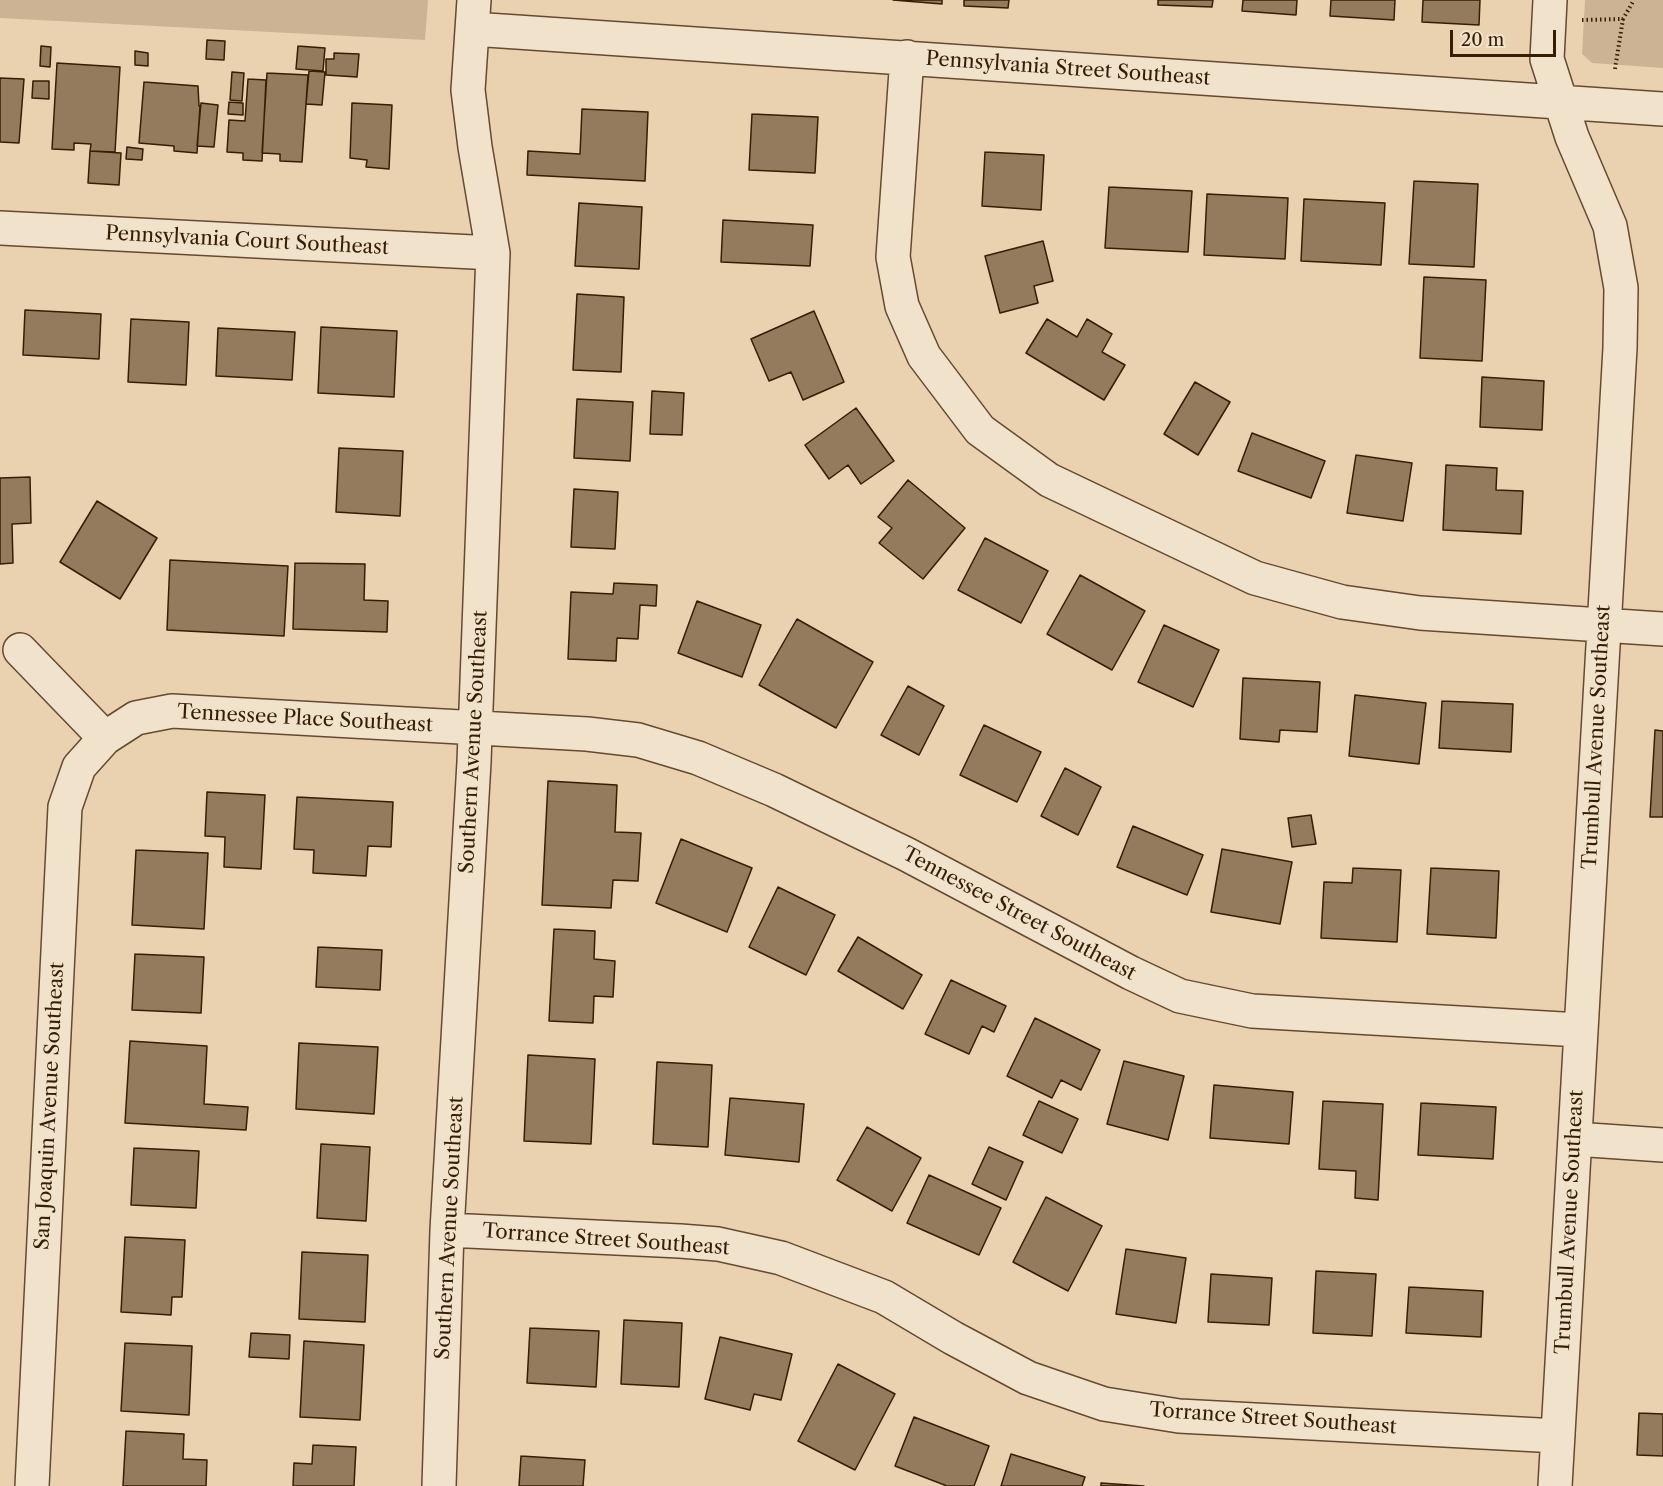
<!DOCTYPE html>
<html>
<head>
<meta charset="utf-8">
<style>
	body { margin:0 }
	#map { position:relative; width:1663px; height:1486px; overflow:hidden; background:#ead2b1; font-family:"Libre Caslon Text",serif }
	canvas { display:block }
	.scale { position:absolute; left:1450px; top:30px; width:106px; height:27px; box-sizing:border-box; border:3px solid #371d03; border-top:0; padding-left:8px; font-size:18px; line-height:21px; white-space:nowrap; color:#371d03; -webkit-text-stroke:4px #f1e2cc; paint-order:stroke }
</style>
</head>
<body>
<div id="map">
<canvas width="1663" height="1486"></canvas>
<div class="scale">20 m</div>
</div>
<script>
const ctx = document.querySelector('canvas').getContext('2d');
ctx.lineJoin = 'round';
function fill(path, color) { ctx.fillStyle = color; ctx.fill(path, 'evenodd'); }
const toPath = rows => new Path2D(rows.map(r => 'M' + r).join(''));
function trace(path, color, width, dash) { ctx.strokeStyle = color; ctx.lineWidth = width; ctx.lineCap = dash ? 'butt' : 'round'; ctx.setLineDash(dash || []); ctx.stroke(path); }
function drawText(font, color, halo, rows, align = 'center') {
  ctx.font = font + ' "Libre Caslon Text",serif'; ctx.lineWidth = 4.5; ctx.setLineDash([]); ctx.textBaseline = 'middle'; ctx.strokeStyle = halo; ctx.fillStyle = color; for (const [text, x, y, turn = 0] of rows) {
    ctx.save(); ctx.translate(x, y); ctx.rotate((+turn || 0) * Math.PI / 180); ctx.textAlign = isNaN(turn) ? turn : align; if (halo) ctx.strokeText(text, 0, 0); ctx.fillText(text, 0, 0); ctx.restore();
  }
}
const green = toPath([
	[0,0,428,0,425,40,0,18],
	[1585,0,1663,0,1663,68,1592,63,1582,54]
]);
const building = toPath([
	[893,0,942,0,942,4,893,0],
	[964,0,1009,0,1008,8,964,6,964,0],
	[1158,0,1213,0,1212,7,1158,5,1158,0],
	[1243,0,1297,0,1296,15,1242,11,1243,0],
	[1331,0,1395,0,1394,20,1330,16,1331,0],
	[1423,0,1480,0,1479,25,1422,22,1423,0],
	[207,40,225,41,224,60,206,59,207,40],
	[41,46,51,47,50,67,40,66,41,46],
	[298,46,325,48,323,71,296,69,298,46],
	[135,51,148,53,148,66,135,65,135,51],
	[334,53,359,54,357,77,326,75,326,59,334,59,334,53],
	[57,63,120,67,115,152,90,151,91,144,74,143,74,150,52,149,57,63],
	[309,71,325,72,322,105,306,104,309,71],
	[232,72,244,73,242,101,230,100,232,72],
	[267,73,308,75,302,162,280,161,280,154,262,153,267,73],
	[0,78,24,79,19,143,0,142,0,78],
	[248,79,266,80,262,161,243,160,243,153,227,152,229,120,245,121,248,79],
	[33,81,49,81,49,99,32,98,33,81],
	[144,82,198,86,199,106,200,106,197,153,174,151,174,146,139,143,144,82],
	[229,102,243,103,243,115,228,114,229,102],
	[201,103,218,105,214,147,197,146,201,103],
	[352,103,392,105,389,169,366,167,367,160,350,158,352,103],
	[582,109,648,112,645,181,527,175,528,151,580,154,582,109],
	[752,114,818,117,815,173,749,170,752,114],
	[127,147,143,149,142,160,126,159,127,147],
	[90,151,121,153,119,185,88,183,90,151],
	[985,152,1044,155,1041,210,982,206,985,152],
	[1414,181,1478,184,1474,267,1409,264,1414,181],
	[1109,187,1192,191,1188,252,1105,248,1109,187],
	[1207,194,1288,198,1285,259,1204,255,1207,194],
	[1304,199,1385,203,1381,265,1301,261,1304,199],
	[579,203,642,207,639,269,575,266,579,203],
	[723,220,813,225,810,266,721,262,723,220],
	[1043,241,1053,281,1034,286,1038,303,1000,313,985,256,1043,241],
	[1424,277,1486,280,1482,361,1420,358,1424,277],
	[577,294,624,297,621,372,573,370,577,294],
	[25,310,101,314,99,359,23,355,25,310],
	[814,311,844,382,803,400,791,372,769,381,751,339,814,311],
	[131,319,189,322,186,385,128,382,131,319],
	[1047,319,1077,337,1087,319,1112,334,1102,352,1125,365,1104,400,1026,353,1047,319],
	[321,327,397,331,394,397,318,393,321,327],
	[218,328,295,332,292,380,216,376,218,328],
	[1482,377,1544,381,1542,430,1480,427,1482,377],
	[1195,382,1230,402,1198,455,1164,434,1195,382],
	[652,391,684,393,682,435,650,434,652,391],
	[577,399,633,402,630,461,574,458,577,399],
	[856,408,894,461,861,484,848,465,829,479,805,445,856,408],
	[1252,433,1325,461,1311,498,1238,471,1252,433],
	[339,448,403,451,400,516,336,512,339,448],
	[1356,455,1412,463,1403,521,1347,513,1356,455],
	[1446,465,1497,468,1496,490,1523,491,1521,534,1443,530,1446,465],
	[30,477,31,523,12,524,13,563,0,564,0,478,30,477],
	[908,480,965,528,923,579,879,543,892,528,878,517,908,480],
	[574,489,618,492,615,549,571,547,574,489],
	[97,501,157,538,120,599,60,562,97,501],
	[985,538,1048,571,1021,623,958,590,985,538],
	[170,560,288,566,284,636,167,630,170,560],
	[295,563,365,564,364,600,388,601,387,632,293,629,295,563],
	[1080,575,1145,611,1112,670,1047,634,1080,575],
	[614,583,657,585,656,606,640,605,638,639,617,638,616,661,568,659,571,592,613,594,614,583],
	[697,601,761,625,742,677,678,653,697,601],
	[797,619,873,662,836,728,759,685,797,619],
	[1164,625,1219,650,1193,707,1138,682,1164,625],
	[1243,678,1320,682,1317,732,1280,730,1279,742,1240,739,1243,678],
	[908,686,944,706,919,755,881,735,908,686],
	[1355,695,1426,703,1419,764,1349,756,1355,695],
	[1442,701,1513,704,1511,752,1439,748,1442,701],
	[984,725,1041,752,1017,802,960,775,984,725],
	[1655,730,1663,731,1663,817,1650,817,1655,730],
	[1065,768,1101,787,1078,835,1041,816,1065,768],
	[548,781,617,785,615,832,641,833,638,881,613,880,611,908,542,905,548,781],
	[207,792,265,795,261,869,224,867,225,837,205,836,207,792],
	[297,797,393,802,391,847,368,846,366,876,313,873,314,850,294,849,297,797],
	[1311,815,1316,844,1292,847,1288,818,1311,815],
	[1133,826,1203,855,1187,895,1117,867,1133,826],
	[681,839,752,868,727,932,656,903,681,839],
	[1222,849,1292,862,1280,924,1211,912,1222,849],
	[136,850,208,853,204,929,132,925,136,850],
	[1353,868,1401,870,1397,942,1321,938,1324,882,1352,883,1353,868],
	[1431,868,1499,871,1496,938,1427,934,1431,868],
	[778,887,835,915,806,975,749,947,778,887],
	[554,929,595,931,594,959,615,961,613,997,594,996,593,1023,549,1021,554,929],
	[858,937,922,975,903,1009,838,971,858,937],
	[318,947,382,950,380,990,316,987,318,947],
	[135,954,204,957,201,1013,132,1010,135,954],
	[951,980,1006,1006,994,1032,982,1026,969,1054,925,1034,951,980],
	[1035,1018,1100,1050,1081,1090,1061,1080,1052,1098,1007,1076,1035,1018],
	[130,1041,207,1046,204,1104,248,1107,246,1130,125,1123,130,1041],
	[299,1043,378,1047,374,1114,296,1109,299,1043],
	[528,1055,595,1059,591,1144,524,1141,528,1055],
	[1124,1061,1184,1076,1168,1140,1107,1124,1124,1061],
	[657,1062,712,1065,708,1147,653,1144,657,1062],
	[1214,1085,1293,1092,1289,1144,1210,1138,1214,1085],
	[730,1098,804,1104,799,1162,725,1155,730,1098],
	[1039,1101,1078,1119,1062,1153,1023,1135,1039,1101],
	[1323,1101,1383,1104,1378,1200,1355,1198,1356,1171,1319,1169,1323,1101],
	[1421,1103,1496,1107,1493,1159,1418,1155,1421,1103],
	[867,1127,921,1158,892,1211,837,1180,867,1127],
	[321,1144,370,1147,366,1221,317,1218,321,1144],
	[989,1147,1023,1162,1006,1200,972,1184,989,1147],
	[134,1148,199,1151,196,1208,131,1205,134,1148],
	[929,1175,1001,1208,979,1255,907,1223,929,1175],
	[1046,1197,1102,1226,1068,1291,1013,1262,1046,1197],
	[125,1237,185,1240,182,1297,172,1297,171,1315,121,1312,125,1237],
	[1126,1249,1186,1258,1176,1323,1116,1314,1126,1249],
	[302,1252,368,1255,365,1322,299,1319,302,1252],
	[1316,1271,1376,1274,1372,1336,1313,1333,1316,1271],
	[1211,1274,1272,1278,1269,1325,1208,1322,1211,1274],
	[1409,1287,1483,1291,1481,1337,1406,1333,1409,1287],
	[624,1320,682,1323,679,1387,621,1384,624,1320],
	[530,1328,599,1331,596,1387,527,1383,530,1328],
	[251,1333,290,1335,289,1359,249,1357,251,1333],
	[720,1337,792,1354,781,1400,754,1394,750,1410,705,1399,720,1337],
	[304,1341,364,1345,360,1420,300,1417,304,1341],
	[125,1343,192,1346,189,1415,121,1411,125,1343],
	[838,1364,895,1394,855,1470,798,1441,838,1364],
	[1639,1413,1663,1414,1663,1456,1637,1455,1639,1413],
	[914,1417,989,1446,974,1486,947,1486,895,1466,914,1417],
	[126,1431,184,1434,183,1459,207,1460,206,1486,123,1486,126,1431],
	[313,1445,356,1447,354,1486,293,1486,294,1463,312,1464,313,1445],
	[1011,1454,1085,1477,1082,1486,1001,1486,1011,1454],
	[521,1456,585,1460,583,1486,519,1486,521,1456],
	[1101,1483,1144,1486,1101,1486,1101,1483]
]);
const path = toPath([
	[1582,20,1623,19,1634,0],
	[1615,69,1623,19]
]);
const minor = toPath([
	[1550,0,1547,59,1572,137,1610,226,1621,288,1620,348,1555,1486],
	[472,29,1663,109],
	[907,57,893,257,902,306,924,356,980,430,1049,480,1255,578,1342,602,1420,613,1663,629],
	[0,228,493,253],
	[20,650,105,738],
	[1575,1139,1663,1145],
	[447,1230,680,1241,718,1244,781,1258,884,1297,953,1338,1028,1378,1104,1404,1179,1416,1558,1436],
	[32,1486,65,807,79,767,105,738,136,718,172,711,587,734,638,740,698,758,774,790,906,854,1131,973,1180,996,1252,1011,1580,1030],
	[439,1486,447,1230,474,762,493,253,475,147,468,90,474,0]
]);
const streetNames = [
	["Pennsylvania Street Southeast",1068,69,4],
	["Pennsylvania Court Southeast",247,241,3],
	["Tennessee Place Southeast",305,719,3],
	["Trumbull Avenue Southeast",1597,737,-87],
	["Southern Avenue Southeast",474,742,-87],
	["Tennessee Street Southeast",1019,914,28],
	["San Joaquin Avenue Southeast",50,1106,-87],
	["Trumbull Avenue Southeast",1570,1222,-87],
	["Southern Avenue Southeast",450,1228,-87],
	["Torrance Street Southeast",606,1240,4],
	["Torrance Street Southeast",1273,1419,4]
];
fill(green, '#ccb393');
fill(building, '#947b5d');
trace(building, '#371d03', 1.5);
trace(minor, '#644a2e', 36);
trace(path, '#371d03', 4, [1.5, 3]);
trace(minor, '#f1e2cc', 33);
drawText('20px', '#371d03', '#f1e2cc', streetNames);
</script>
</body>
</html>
